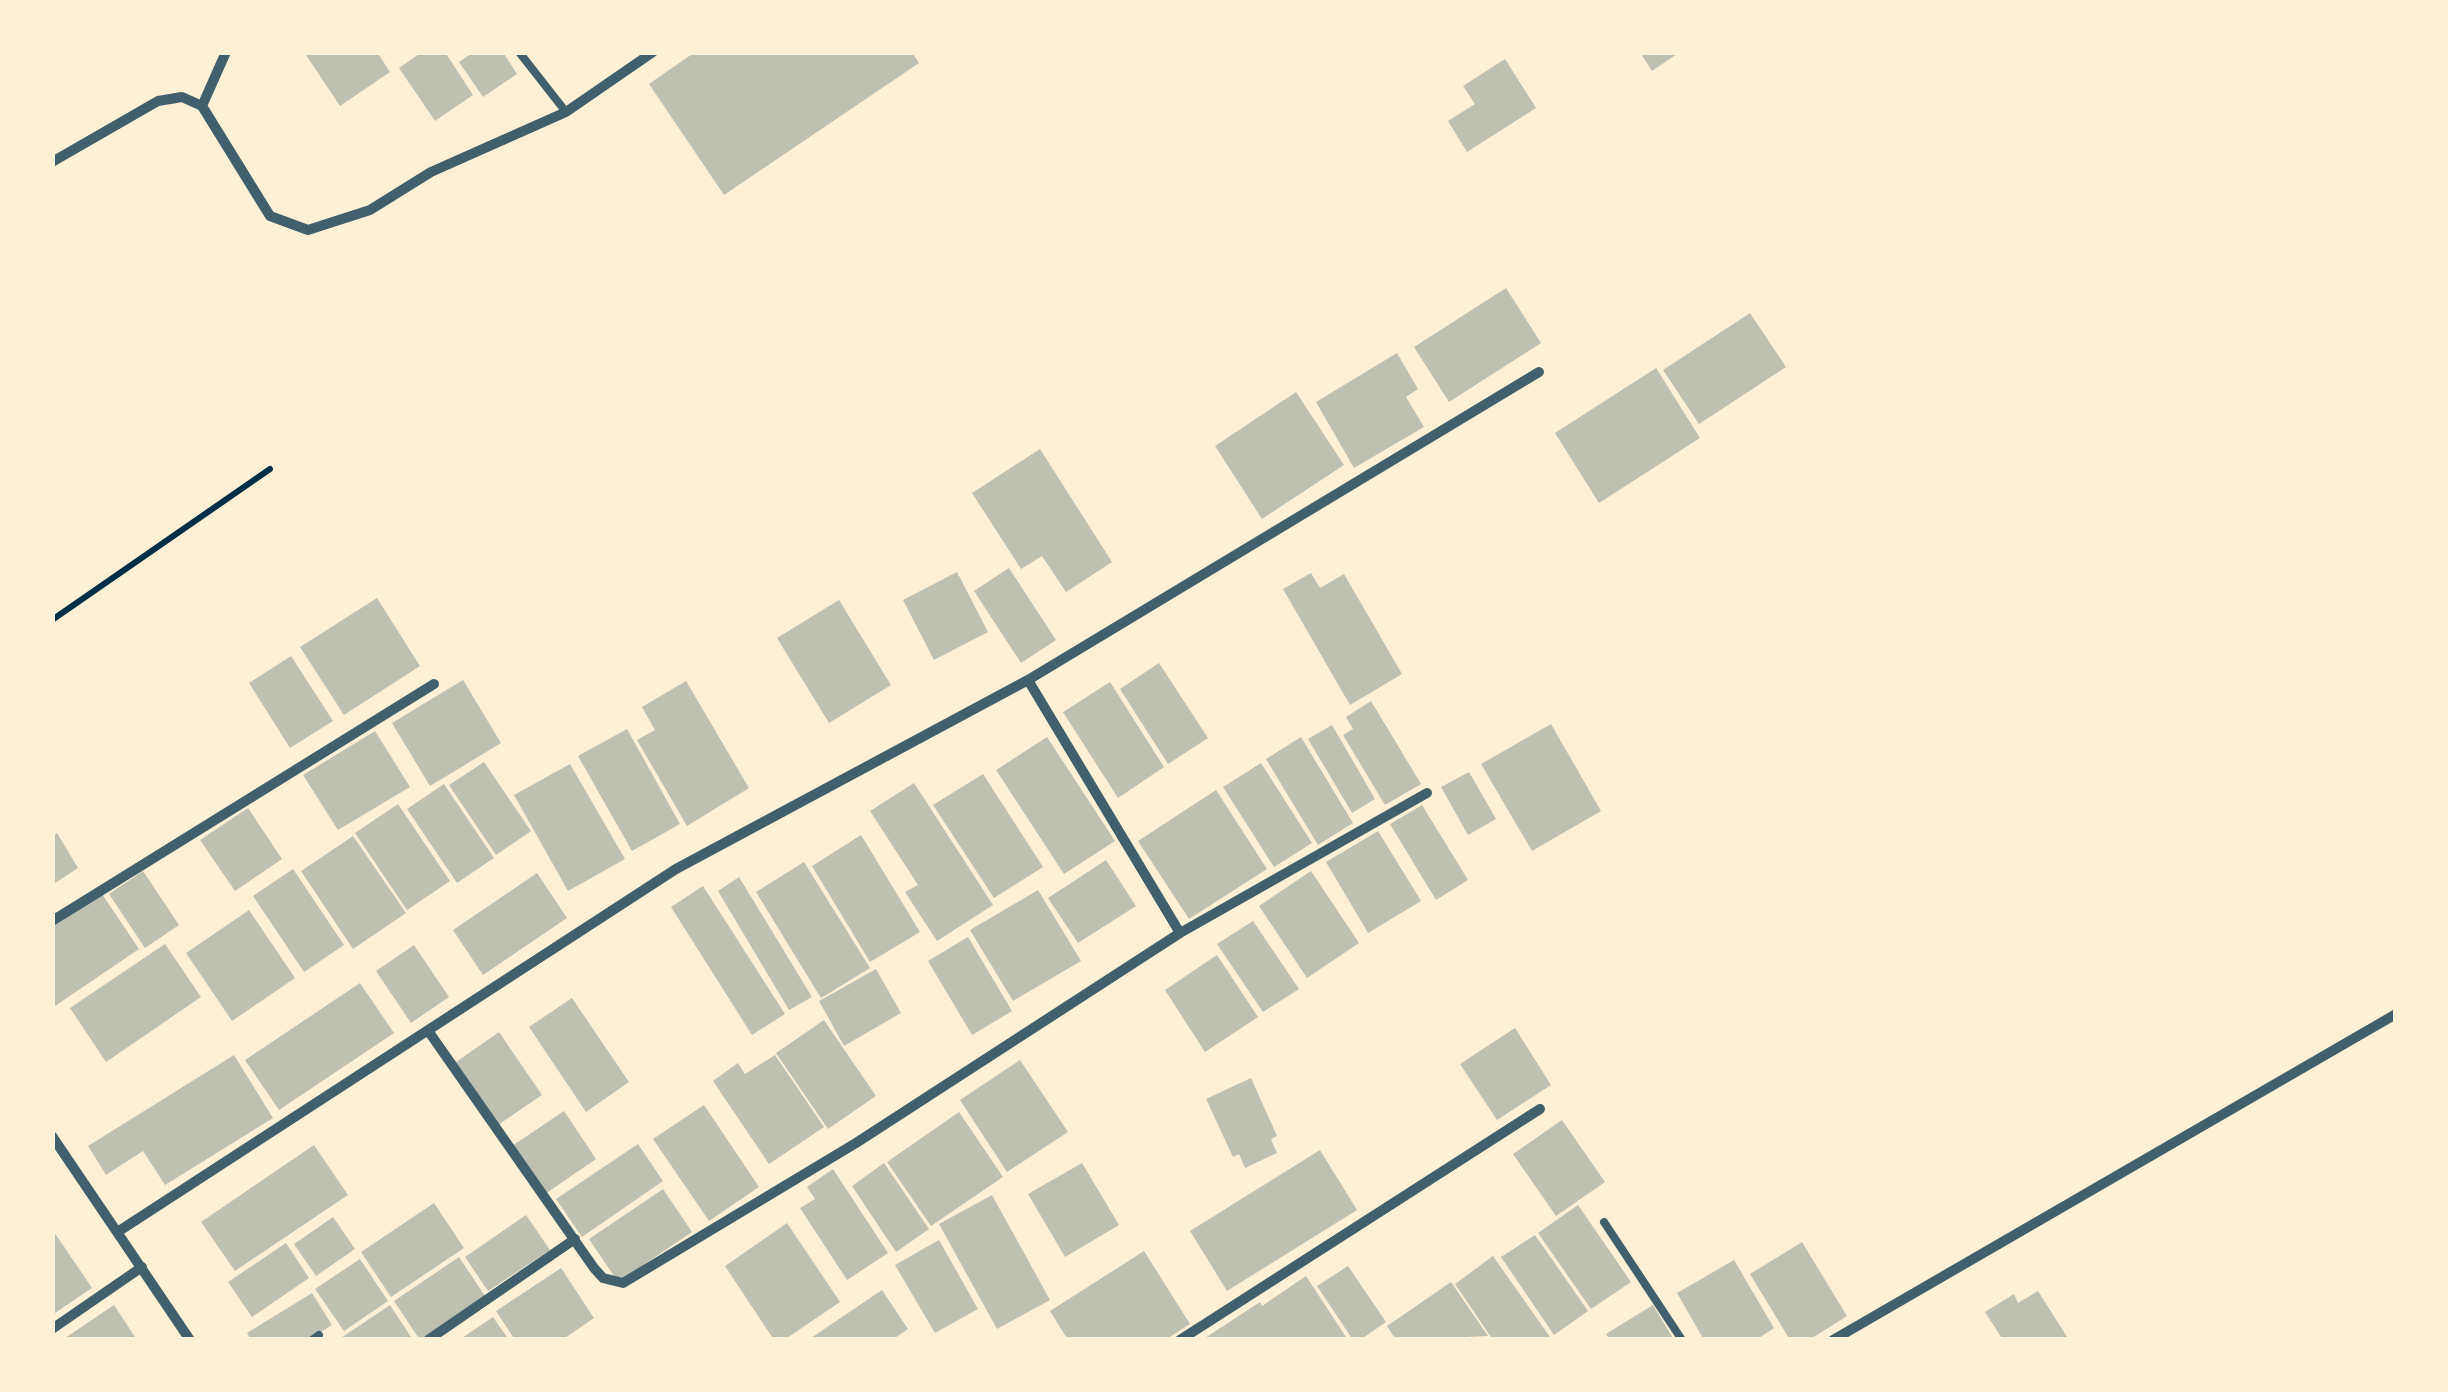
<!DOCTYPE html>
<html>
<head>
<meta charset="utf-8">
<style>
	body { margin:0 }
	#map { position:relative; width:2448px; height:1392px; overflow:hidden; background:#fdf0d5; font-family:"Alegreya Sans",sans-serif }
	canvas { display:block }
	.frame { position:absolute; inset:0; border:55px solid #fdf0d5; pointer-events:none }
</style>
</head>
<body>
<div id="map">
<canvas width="2448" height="1392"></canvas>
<div class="frame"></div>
</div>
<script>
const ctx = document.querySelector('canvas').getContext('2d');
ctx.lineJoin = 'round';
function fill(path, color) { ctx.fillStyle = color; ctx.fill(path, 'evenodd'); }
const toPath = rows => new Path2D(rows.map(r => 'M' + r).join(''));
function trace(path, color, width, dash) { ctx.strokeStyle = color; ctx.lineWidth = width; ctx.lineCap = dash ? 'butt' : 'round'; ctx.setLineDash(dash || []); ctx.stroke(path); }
const building = toPath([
	[304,52,377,52,390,72,340,106],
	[422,52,445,52,473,95,435,121,399,68],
	[474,52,503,52,517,74,483,97,459,62],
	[695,52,912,52,919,63,724,195,649,84],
	[1640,52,1680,52,1652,71],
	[1505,59,1536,108,1467,152,1448,121,1475,104,1463,86],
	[1506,288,1541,343,1449,402,1414,347],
	[1750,313,1786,367,1699,424,1663,370],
	[1397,353,1418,389,1406,397,1424,427,1354,468,1316,402],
	[1656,368,1700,438,1599,503,1555,433],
	[1296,392,1344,465,1262,519,1215,446],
	[1040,449,1112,562,1066,592,1042,556,1021,569,972,493],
	[1009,568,1056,640,1021,663,974,591],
	[957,572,988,632,934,660,903,600],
	[1311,573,1320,588,1344,574,1402,674,1350,705,1283,589],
	[377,598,420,666,344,715,300,647],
	[839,600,891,685,829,723,777,638],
	[291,656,333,721,290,748,249,683],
	[1159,663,1208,738,1168,764,1120,689],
	[463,680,501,743,430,786,392,723],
	[686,681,749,788,687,826,637,740,655,730,642,707],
	[1110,682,1164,767,1118,798,1063,712],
	[1371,701,1421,784,1385,805,1343,735,1353,729,1346,717],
	[1551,724,1601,811,1532,851,1481,764],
	[1332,725,1375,799,1352,813,1308,739],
	[627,729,680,824,632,851,578,756],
	[375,731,410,787,338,830,303,775],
	[1047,737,1115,841,1064,874,996,770],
	[1301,737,1353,823,1318,845,1266,759],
	[484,762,531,831,496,855,449,785],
	[1261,763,1312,843,1274,867,1223,787],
	[570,764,625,859,568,891,514,795],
	[1469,772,1496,819,1468,835,1441,787],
	[983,774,1043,867,994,898,933,805],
	[914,783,993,905,937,941,905,892,918,885,870,811],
	[444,784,494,858,457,883,407,809],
	[1216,790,1267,869,1189,919,1138,841],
	[398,804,450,881,407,910,355,833],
	[1422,805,1468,880,1436,900,1390,824],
	[248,808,282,859,235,891,200,840],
	[1378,831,1421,901,1368,933,1326,862],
	[57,833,78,868,52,885,52,836],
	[861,835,920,932,870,962,812,866],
	[353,836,406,913,353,949,301,871],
	[1106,860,1136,906,1078,943,1048,898],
	[804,862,870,968,821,998,756,892],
	[293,869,344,945,304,972,253,896],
	[143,871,179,925,145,948,109,894],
	[1311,871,1359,943,1307,978,1259,906],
	[537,873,567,918,483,975,453,930],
	[739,877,812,997,789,1010,718,891],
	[703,886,785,1014,752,1035,671,907],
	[1038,890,1081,961,1013,1001,970,930],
	[102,894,139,949,52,1008,52,927],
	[249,910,295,978,232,1021,186,953],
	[1253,921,1299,989,1263,1012,1217,944],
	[968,937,1012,1011,972,1035,928,961],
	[165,944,201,997,106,1062,70,1008],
	[414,945,449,997,411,1023,376,971],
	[1217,955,1258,1017,1205,1052,1165,990],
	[876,969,901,1013,844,1046,819,1001],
	[360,983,394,1033,279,1110,245,1060],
	[572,998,629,1082,586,1112,529,1027],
	[824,1020,876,1096,828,1129,776,1053],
	[1515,1028,1551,1085,1497,1120,1460,1064],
	[499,1032,542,1095,498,1125,456,1062],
	[234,1055,273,1118,165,1185,143,1151,106,1175,88,1146],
	[775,1055,824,1127,769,1164,713,1081,738,1063,745,1074],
	[1020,1060,1068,1132,1007,1172,960,1100],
	[1251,1078,1277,1136,1271,1139,1277,1153,1245,1168,1239,1154,1233,1157,1206,1099],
	[704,1105,759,1187,709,1221,653,1139],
	[564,1111,596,1159,545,1194,512,1146],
	[959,1112,1003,1177,931,1226,887,1162],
	[1562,1120,1605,1182,1556,1216,1513,1154],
	[638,1144,663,1181,582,1237,556,1199],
	[314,1145,348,1195,235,1271,201,1222],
	[1320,1150,1357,1210,1227,1291,1190,1231],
	[884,1163,929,1229,896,1252,852,1186],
	[1082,1163,1119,1225,1065,1257,1028,1194],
	[833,1169,888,1253,847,1280,800,1208,815,1199,807,1187],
	[663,1189,692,1232,618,1282,589,1239],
	[992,1195,1050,1300,997,1329,939,1224],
	[434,1203,464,1248,391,1297,361,1252],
	[1578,1205,1631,1282,1591,1309,1538,1233],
	[526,1215,550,1250,488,1291,465,1257],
	[333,1217,355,1249,316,1276,294,1244],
	[787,1223,840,1302,784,1340,774,1340,725,1266],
	[52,1229,92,1288,52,1315],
	[1535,1235,1588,1311,1554,1335,1501,1257],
	[939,1240,978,1309,935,1333,895,1265],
	[1802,1242,1847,1316,1809,1340,1790,1340,1750,1274],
	[286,1243,309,1278,252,1317,228,1282],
	[1144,1251,1190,1324,1165,1340,1068,1340,1050,1311],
	[1493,1256,1550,1337,1546,1340,1493,1340,1455,1284],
	[459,1257,485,1296,420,1340,394,1301],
	[360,1259,388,1301,344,1331,315,1289],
	[1734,1260,1774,1328,1756,1340,1704,1340,1677,1293],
	[1348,1266,1386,1322,1360,1340,1353,1340,1317,1286],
	[561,1268,594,1318,562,1340,515,1340,496,1311],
	[1306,1276,1348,1340,1202,1340,1260,1302,1262,1306],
	[1451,1282,1488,1336,1396,1340,1387,1326],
	[882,1290,908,1329,892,1340,808,1340],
	[2038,1291,2069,1340,2003,1340,1985,1312,2014,1294,2018,1303],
	[312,1293,332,1325,308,1340,251,1340,247,1333],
	[114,1305,137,1340,62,1340],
	[390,1305,413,1340,338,1340],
	[1653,1305,1674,1340,1610,1340,1606,1334],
	[493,1317,509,1340,459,1340]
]);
const path = toPath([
	[52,620,270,469]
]);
const service = toPath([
	[519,52,566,112],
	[1604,1222,1682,1340],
	[312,1340,319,1335]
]);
const minor = toPath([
	[202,106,226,52],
	[52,162,158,101,182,97,202,106,270,216,308,230,370,210,431,172,566,112,653,52],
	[52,921,434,684],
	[1180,933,1427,793],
	[429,1032,594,1268,603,1278,623,1283,856,1143,1180,933,1028,680],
	[52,1136,190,1340],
	[119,1231,676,869,1028,680,1539,372],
	[52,1329,142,1267],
	[428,1340,575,1239],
	[1180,1340,1540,1109],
	[1833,1340,2396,1014]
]);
fill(building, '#bec0b2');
trace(path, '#003049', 6);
trace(service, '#3f606c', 8);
trace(minor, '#3f606c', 10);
</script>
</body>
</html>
